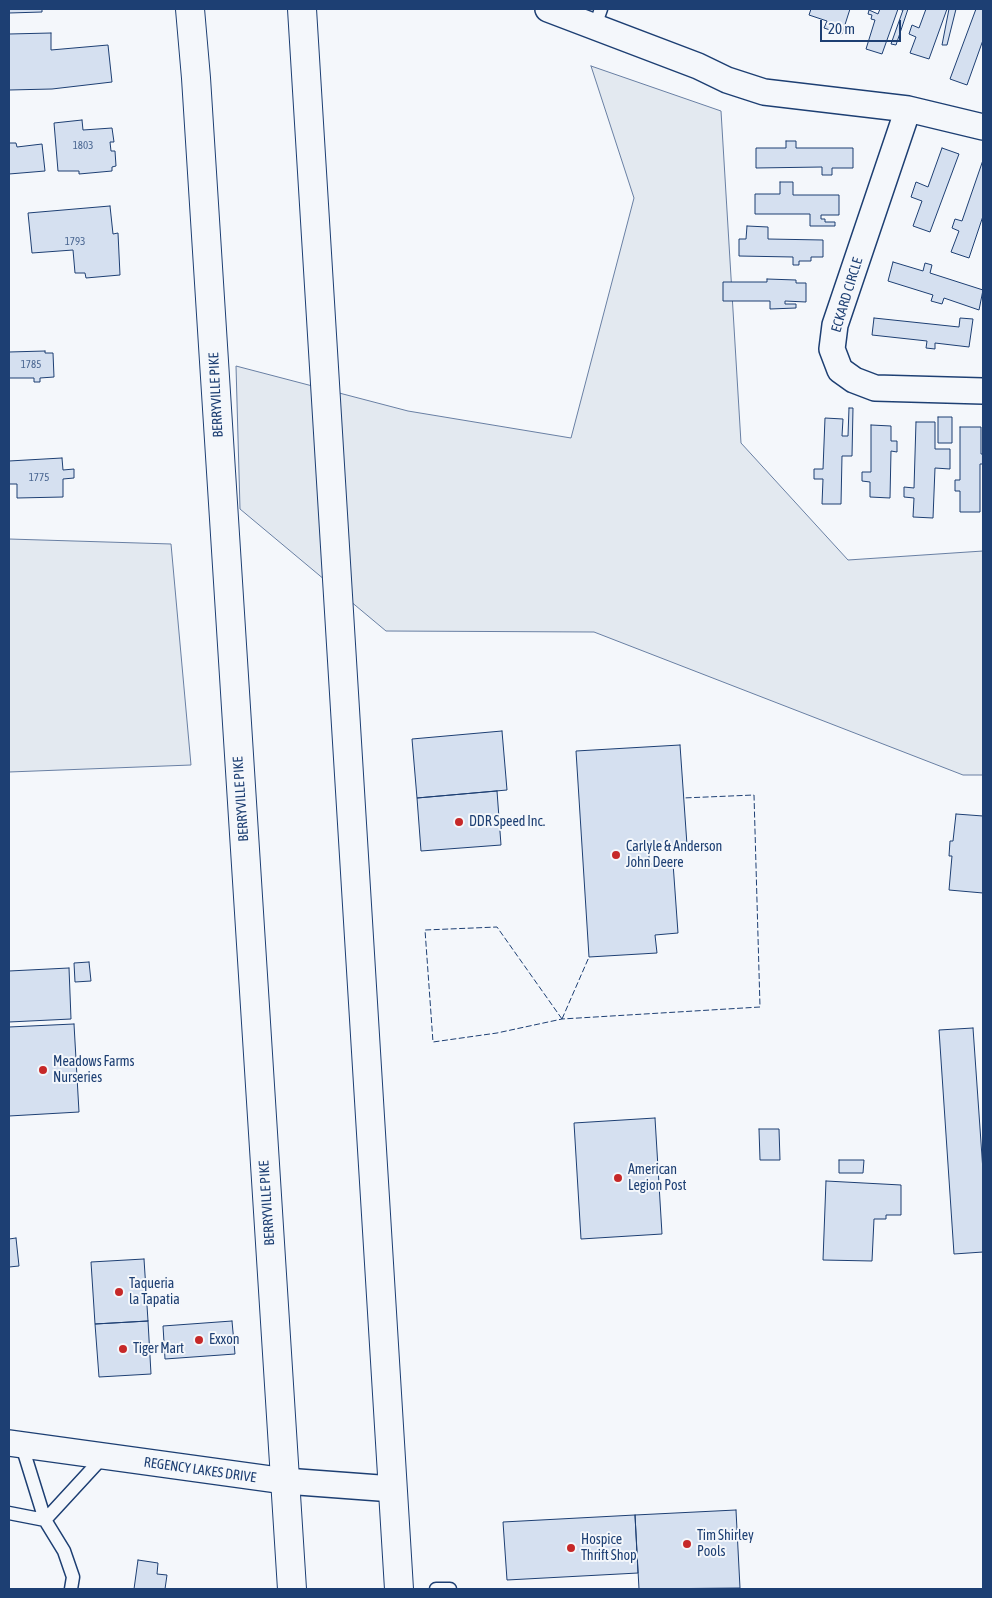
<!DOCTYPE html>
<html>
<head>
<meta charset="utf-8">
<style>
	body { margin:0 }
	#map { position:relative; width:992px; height:1598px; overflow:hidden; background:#f4f7fb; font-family:"Asap Condensed",sans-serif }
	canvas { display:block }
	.frame { position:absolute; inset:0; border:10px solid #1d3f73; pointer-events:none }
	.scale { position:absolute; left:820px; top:20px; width:81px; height:22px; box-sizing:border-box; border:2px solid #1d3f73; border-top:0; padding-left:6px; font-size:15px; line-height:18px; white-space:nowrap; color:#1d3f73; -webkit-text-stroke:4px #f4f7fb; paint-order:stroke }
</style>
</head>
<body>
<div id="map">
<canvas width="992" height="1598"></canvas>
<div class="frame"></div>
<div class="scale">20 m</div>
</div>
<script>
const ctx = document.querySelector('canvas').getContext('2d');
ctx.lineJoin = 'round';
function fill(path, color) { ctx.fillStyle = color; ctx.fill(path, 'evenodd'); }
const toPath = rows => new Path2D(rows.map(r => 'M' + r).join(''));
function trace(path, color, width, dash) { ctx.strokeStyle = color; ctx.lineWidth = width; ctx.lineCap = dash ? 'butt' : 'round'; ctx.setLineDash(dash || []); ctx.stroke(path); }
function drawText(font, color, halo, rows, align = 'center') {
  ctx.font = font + ' "Asap Condensed",sans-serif'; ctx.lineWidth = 4; ctx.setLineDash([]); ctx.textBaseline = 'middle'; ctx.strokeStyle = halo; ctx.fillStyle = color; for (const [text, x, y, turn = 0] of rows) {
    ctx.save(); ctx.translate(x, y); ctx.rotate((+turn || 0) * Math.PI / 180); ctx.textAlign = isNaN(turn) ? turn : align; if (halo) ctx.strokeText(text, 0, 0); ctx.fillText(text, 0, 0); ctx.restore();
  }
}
const green = toPath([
	[591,66,721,111,741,443,848,560,983,551,983,775,963,775,594,632,386,631,240,509,236,366,408,411,571,438,634,198,591,66],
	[9,539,171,544,191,765,9,772,9,539]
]);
const building = toPath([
	[9,9,42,9,42,12,9,13,9,9],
	[811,9,850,9,842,34,824,28,827,21,809,15,811,9],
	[880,9,898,9,882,54,866,49,875,20,871,19,872,15,868,14,869,10,878,14,880,9],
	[898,9,908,9,896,45,891,44,903,10,898,9],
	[926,9,947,9,929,59,910,53,916,37,909,34,912,25,919,28,926,9],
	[949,9,956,9,947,45,942,45,949,9],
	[976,9,983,9,983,40,967,85,950,79,976,9],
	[51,33,51,50,108,45,112,82,52,89,9,90,9,34,51,33],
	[82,120,83,130,112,128,114,142,110,142,111,151,115,151,116,166,112,167,112,171,79,174,79,171,58,171,54,123,82,120],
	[786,141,796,141,796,148,853,148,853,168,832,168,832,175,822,175,822,167,756,168,756,148,786,148,786,141],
	[9,143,16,143,17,147,42,144,45,171,9,174,9,143],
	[942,148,959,154,930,232,913,226,922,201,911,197,916,182,928,187,942,148],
	[983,160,983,216,969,258,951,252,959,231,952,228,955,219,962,221,983,160],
	[780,182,793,182,793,195,839,195,839,215,821,215,821,219,825,219,825,222,835,222,835,226,810,226,810,214,755,214,755,194,780,194,780,182],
	[110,206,113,234,118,233,120,275,86,278,85,273,75,273,73,250,32,253,28,213,110,206],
	[747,226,768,227,768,239,823,240,823,257,811,257,811,261,799,261,799,265,793,265,793,257,739,256,739,239,746,239,747,226],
	[893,262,923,271,925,263,932,265,930,273,983,290,979,310,944,298,942,304,931,301,933,295,888,281,893,262],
	[767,279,796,280,796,283,806,283,806,302,785,301,785,304,796,304,796,308,770,309,770,301,723,301,723,282,767,282,767,279],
	[874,318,959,327,960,318,973,319,969,347,935,343,935,349,926,348,927,341,872,335,874,318],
	[45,351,45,353,53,353,54,377,40,378,40,382,34,382,34,378,9,378,9,352,45,351],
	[849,408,853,408,852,456,842,456,841,504,822,504,823,479,814,479,814,469,823,469,825,418,843,419,842,436,848,436,849,408],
	[938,417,952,417,952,443,938,443,938,417],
	[916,422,935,422,935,449,950,449,950,469,935,468,933,518,913,517,914,498,904,497,904,487,914,488,916,422],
	[871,425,891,426,891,441,897,441,897,452,891,451,890,498,870,497,870,482,862,481,862,472,871,472,871,425],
	[960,427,981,427,981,454,983,454,983,464,980,464,980,512,960,512,960,491,955,491,955,480,960,480,960,427],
	[62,458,63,470,74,469,74,478,63,479,63,497,17,498,17,484,9,484,9,461,62,458],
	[502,731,507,790,417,798,412,739,502,731],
	[680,745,687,845,649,847,649,864,673,863,678,933,655,935,657,953,589,957,576,751,680,745],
	[497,791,501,845,421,851,417,798,497,791],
	[956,814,983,816,983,893,949,890,952,856,949,856,950,841,953,841,956,814],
	[89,962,91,981,75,982,74,963,89,962],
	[69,968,71,1019,9,1022,9,971,69,968],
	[74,1024,79,1112,9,1116,9,1027,74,1024],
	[973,1028,983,1171,983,1252,954,1254,939,1030,973,1028],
	[655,1118,662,1234,581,1239,574,1123,655,1118],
	[759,1129,779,1129,780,1160,760,1160,759,1129],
	[839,1160,864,1160,863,1173,839,1173,839,1160],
	[826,1181,901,1185,901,1215,886,1215,886,1219,874,1219,872,1261,823,1260,826,1181],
	[16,1238,19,1266,9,1267,9,1239,16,1238],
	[144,1259,148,1321,95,1324,91,1262,144,1259],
	[148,1321,151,1374,99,1377,95,1324,148,1321],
	[232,1321,235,1354,165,1359,163,1326,232,1321],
	[736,1510,740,1588,639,1589,635,1515,736,1510],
	[635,1515,638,1573,507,1580,503,1522,635,1515],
	[138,1560,158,1563,157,1574,167,1575,165,1589,134,1589,138,1560]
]);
const lane = toPath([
	[595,26,601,9],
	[22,1446,45,1520,64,1551,73,1577,71,1589],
	[9,1513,45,1520],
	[45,1520,103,1457],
	[436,1589,450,1589]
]);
const street = toPath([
	[548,9,698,66,727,80,764,92,908,109,983,127],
	[908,109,835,325,832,349,840,370,854,380,875,388,983,391],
	[9,1443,285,1481,393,1489]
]);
const highway = toPath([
	[190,9,196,78,292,1589],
	[302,9,399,1589]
]);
const fence = toPath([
	[562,1019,497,927,425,930,433,1042,497,1033,562,1019,760,1007,754,795,683,798],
	[562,1019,589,957]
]);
const markers = [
	[459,822,5,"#c62828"],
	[616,855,5,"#c62828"],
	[43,1070,5,"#c62828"],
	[618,1178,5,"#c62828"],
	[119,1292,5,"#c62828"],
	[199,1340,5,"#c62828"],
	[123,1349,5,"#c62828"],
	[687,1544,5,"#c62828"],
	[571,1548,5,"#c62828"]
];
const numberNames = [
	["1803",83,146],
	["1793",75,242],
	["1785",31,365],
	["1775",39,478]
];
const streetNames = [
	["ECKARD CIRCLE",847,295,-73],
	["BERRYVILLE PIKE",216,395,-93],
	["BERRYVILLE PIKE",241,799,-94],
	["BERRYVILLE PIKE",267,1203,-94],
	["REGENCY LAKES DRIVE",200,1470,8]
];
const poiNames = [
	["DDR Speed Inc.",469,822],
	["Carlyle & Anderson",626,847],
	["John Deere",626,863],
	["Meadows Farms",53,1062],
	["Nurseries",53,1078],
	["American",628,1170],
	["Legion Post",628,1186],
	["Taqueria",129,1284],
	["la Tapatia",129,1300],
	["Exxon",209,1340],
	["Tiger Mart",133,1349],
	["Tim Shirley",697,1536],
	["Pools",697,1552],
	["Hospice",581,1540],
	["Thrift Shop",581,1556]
];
fill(green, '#e3e9f0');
trace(green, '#687fa3', 1);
fill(building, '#d5e0f0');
trace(building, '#1d3f73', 1);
trace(lane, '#1d3f73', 15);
trace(street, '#1d3f73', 28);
trace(highway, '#1d3f73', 30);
trace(lane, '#f4f7fb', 12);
trace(street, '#f4f7fb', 25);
trace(highway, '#f4f7fb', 28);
trace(fence, '#1d3f73', 1, [6, 2.5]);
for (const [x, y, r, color] of markers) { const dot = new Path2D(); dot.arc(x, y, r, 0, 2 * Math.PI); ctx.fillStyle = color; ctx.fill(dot); trace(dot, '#f4f7fb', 2); }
drawText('11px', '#4b6792', null, numberNames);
drawText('14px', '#1d3f73', '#f4f7fb', streetNames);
drawText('14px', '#1d3f73', '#f4f7fb', poiNames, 'left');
</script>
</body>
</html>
